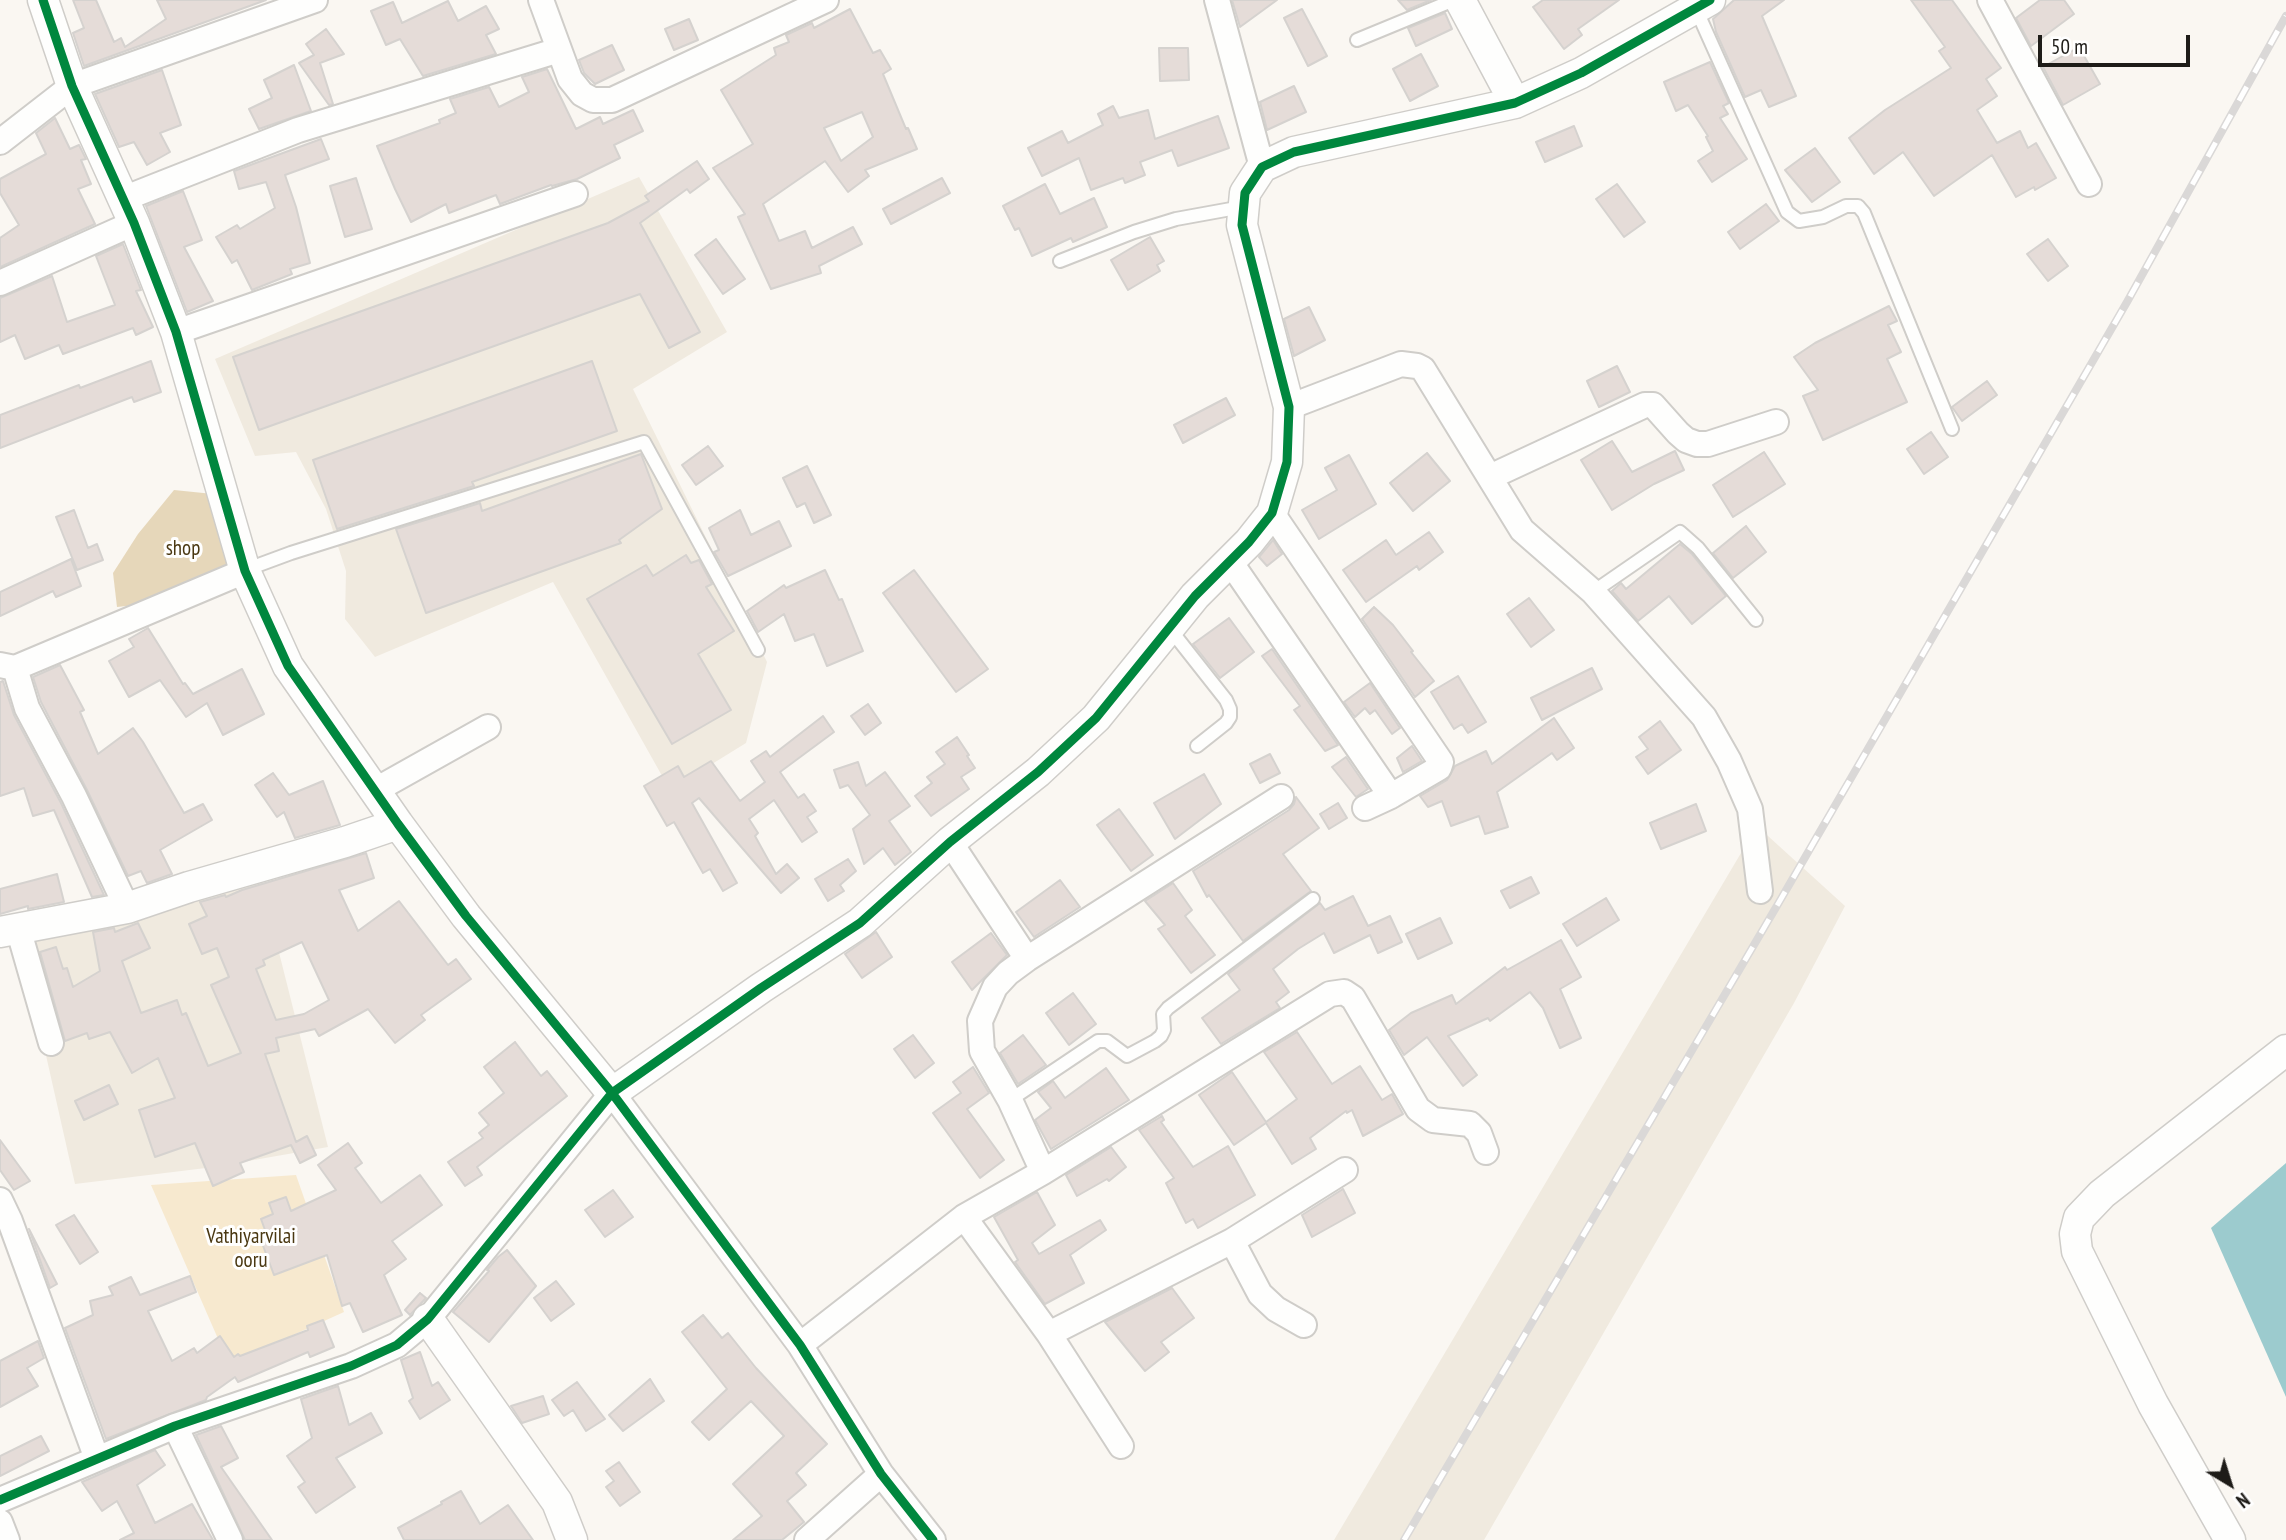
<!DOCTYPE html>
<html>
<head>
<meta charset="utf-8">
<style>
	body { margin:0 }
	#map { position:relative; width:2286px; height:1540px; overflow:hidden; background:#faf7f2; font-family:"PT Sans Narrow",sans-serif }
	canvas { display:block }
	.north { position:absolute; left:2195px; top:1449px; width:70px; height:70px; -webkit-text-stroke:5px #fff; paint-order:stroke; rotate:142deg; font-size:19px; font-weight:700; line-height:28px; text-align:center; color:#1e1c18 }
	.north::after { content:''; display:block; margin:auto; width:24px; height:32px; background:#1e1c18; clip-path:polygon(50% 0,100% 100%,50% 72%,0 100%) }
	.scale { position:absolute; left:2038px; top:35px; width:152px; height:32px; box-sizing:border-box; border:4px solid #1e1c18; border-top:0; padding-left:9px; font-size:21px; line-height:24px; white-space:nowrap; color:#1e1c18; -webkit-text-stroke:5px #fff; paint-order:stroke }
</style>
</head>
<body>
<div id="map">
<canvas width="2286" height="1540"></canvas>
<div class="north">N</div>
<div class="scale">50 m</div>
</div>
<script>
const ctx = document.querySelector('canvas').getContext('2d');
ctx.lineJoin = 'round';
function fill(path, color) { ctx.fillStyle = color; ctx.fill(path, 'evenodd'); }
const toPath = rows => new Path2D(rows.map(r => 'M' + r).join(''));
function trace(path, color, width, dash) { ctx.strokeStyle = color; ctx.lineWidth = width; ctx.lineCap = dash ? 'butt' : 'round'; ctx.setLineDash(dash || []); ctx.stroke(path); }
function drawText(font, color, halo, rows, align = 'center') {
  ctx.font = font + ' "PT Sans Narrow",sans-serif'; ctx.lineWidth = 6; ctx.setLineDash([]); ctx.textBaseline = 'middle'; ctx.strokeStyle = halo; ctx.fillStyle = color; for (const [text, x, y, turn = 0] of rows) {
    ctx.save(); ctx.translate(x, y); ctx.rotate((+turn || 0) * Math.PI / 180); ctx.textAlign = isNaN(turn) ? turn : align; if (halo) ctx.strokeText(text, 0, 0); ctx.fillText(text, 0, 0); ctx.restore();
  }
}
const built = toPath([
	[639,177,727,332,633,389,767,662,746,743,670,790,553,582,375,657,345,619,346,571,326,509,296,452,255,456,215,359],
	[1757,826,1845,906,1794,1003,1484,1540,1334,1540],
	[261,881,328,1147,214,1167,75,1184,20,940]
]);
const green = toPath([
	[296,1175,344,1312,229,1364,151,1185]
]);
const forest = toPath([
	[174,490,213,494,235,576,173,601,117,607,113,573,138,534]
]);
const water = toPath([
	[2286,1163,2286,1397,2211,1228]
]);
const building = toPath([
	[73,0,96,0,114,42,121,38,125,47,166,19,157,0,266,0,84,66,73,33,84,28,73,0],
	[1232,0,1277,0,1240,27,1232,0],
	[1398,0,1431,0,1407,10,1398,0],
	[1543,0,1619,0,1578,29,1582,35,1564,49,1533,7,1543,0],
	[1734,0,1784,0,1762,16,1796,96,1769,107,1761,90,1745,97,1716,32,1713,19,1734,0],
	[1911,0,1952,0,2001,68,1986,79,1997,96,1977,110,1997,143,2020,131,2028,148,2036,143,2056,178,2035,190,2034,187,2016,197,1992,155,1934,196,1903,152,1874,174,1849,138,1885,110,1951,68,1939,51,1945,47,1911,0],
	[2040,0,2064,0,2074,14,2031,46,2016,18,2040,0],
	[448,1,458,21,486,6,499,29,486,35,496,54,423,76,400,39,386,45,371,11,393,2,402,23,448,1],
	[850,9,873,53,880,50,891,69,883,74,906,129,908,128,917,149,865,170,869,176,848,192,825,161,763,204,779,241,805,231,812,248,853,227,862,244,819,266,821,273,771,289,738,217,745,214,713,168,753,144,721,90,776,55,774,48,789,42,786,35,812,23,814,28,850,9],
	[862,112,873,137,841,161,824,128,862,112],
	[1302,9,1327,56,1308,66,1284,18,1302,9],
	[1445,13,1452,29,1416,46,1408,28,1445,13],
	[689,19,698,40,674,50,665,29,689,19],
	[326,29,344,54,320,63,333,104,329,105,299,63,314,55,306,44,326,29],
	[612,45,624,70,595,84,584,73,579,60,612,45],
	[2079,47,2100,84,2063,105,2043,67,2079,47],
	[1159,48,1188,48,1189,80,1160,81,1159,48],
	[1421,54,1438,86,1410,101,1393,69,1421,54],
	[1710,62,1729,103,1723,106,1728,114,1720,118,1747,159,1712,182,1698,161,1713,151,1706,137,1708,136,1688,105,1676,111,1664,82,1710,62],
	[294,65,311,111,259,129,249,109,272,98,264,80,294,65],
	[547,69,576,129,600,117,603,124,633,110,643,131,614,145,620,158,577,179,552,186,551,185,500,204,496,195,449,213,446,204,411,222,395,189,377,146,440,123,439,120,456,113,450,99,489,87,499,107,529,92,522,77,547,69],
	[162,70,181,125,160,133,170,152,147,165,134,142,119,147,95,94,162,70],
	[1294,86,1306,112,1267,130,1260,102,1294,86],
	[1113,106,1119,118,1148,110,1155,139,1218,116,1229,148,1178,166,1172,150,1140,162,1145,175,1125,183,1123,178,1091,190,1079,158,1042,176,1028,148,1062,131,1068,143,1103,125,1098,114,1113,106],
	[55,118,70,149,79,145,86,159,81,160,91,184,78,189,95,224,0,267,0,238,19,225,0,193,0,179,46,154,36,133,55,118],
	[1574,126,1582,146,1545,162,1536,142,1574,126],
	[321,139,329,159,285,175,296,207,310,263,290,269,292,274,252,290,237,260,232,263,216,237,237,225,240,229,275,208,266,182,239,189,234,171,321,139],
	[1815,148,1840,182,1812,202,1785,170,1815,148],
	[697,161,709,179,690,193,687,189,640,223,700,332,669,348,640,294,259,430,233,357,608,223,649,201,645,196,697,161],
	[356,178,372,229,345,237,330,186,356,178],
	[942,178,950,193,891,224,883,209,942,178],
	[1045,184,1060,214,1094,198,1107,227,1073,242,1071,238,1032,256,1019,228,1015,230,1003,206,1045,184],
	[1617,184,1645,222,1624,237,1596,199,1617,184],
	[183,191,202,240,184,247,213,301,187,312,146,206,183,191],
	[1766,204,1779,221,1740,249,1728,232,1766,204],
	[1150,237,1164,261,1157,265,1160,271,1128,290,1111,260,1150,237],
	[716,239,745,279,723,294,695,255,716,239],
	[2048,239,2068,266,2048,281,2027,254,2048,239],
	[123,244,141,290,136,291,153,327,136,335,133,328,63,354,59,345,25,359,15,335,0,342,0,298,52,276,67,322,115,305,96,256,123,244],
	[1889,306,1897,321,1888,325,1901,352,1887,359,1907,402,1823,440,1803,396,1818,390,1794,357,1815,343,1889,306],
	[1309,307,1325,340,1294,356,1284,319,1309,307],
	[151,361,161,392,134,402,132,397,0,448,0,415,79,385,80,388,151,361],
	[592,361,617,431,472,482,474,486,337,529,313,460,592,361],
	[1617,366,1630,392,1599,407,1587,381,1617,366],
	[1987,381,1997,395,1962,421,1952,407,1987,381],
	[1226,398,1235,415,1183,443,1174,425,1226,398],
	[1931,432,1948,457,1924,474,1907,449,1931,432],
	[1612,441,1632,472,1675,451,1684,470,1654,484,1612,510,1581,460,1612,441],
	[708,446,723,466,696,485,682,465,708,446],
	[1764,452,1785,484,1733,517,1713,485,1764,452],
	[1427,453,1450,481,1413,511,1390,483,1427,453],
	[641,454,662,509,619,540,621,543,426,613,396,529,480,503,482,511,641,454],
	[1349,455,1376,504,1319,539,1302,510,1337,490,1325,468,1349,455],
	[807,466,831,515,814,523,805,503,797,507,783,478,807,466],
	[74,510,88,548,97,544,103,560,77,570,56,517,74,510],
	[740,510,751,535,779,521,791,546,728,576,714,552,719,550,709,528,740,510],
	[1746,526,1766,552,1733,578,1713,553,1746,526],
	[1429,532,1443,552,1419,570,1417,566,1366,602,1343,570,1386,540,1396,555,1429,532],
	[1273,540,1282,554,1267,566,1259,557,1273,540],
	[1680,544,1692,554,1726,596,1692,624,1669,596,1638,621,1612,591,1621,583,1626,589,1680,544],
	[686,555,691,563,699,560,712,584,706,587,734,631,698,654,731,710,672,744,587,599,646,565,653,576,686,555],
	[71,559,81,586,56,597,53,591,0,616,0,592,71,559],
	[825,570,839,600,842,599,863,651,827,666,814,634,795,641,784,614,758,632,747,611,784,585,786,588,825,570],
	[914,570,988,669,956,692,883,593,914,570],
	[1529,598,1554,630,1531,647,1507,614,1529,598],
	[1374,607,1393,625,1413,651,1411,652,1434,681,1415,697,1362,619,1374,607],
	[1229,618,1254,652,1220,678,1193,644,1229,618],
	[148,628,183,684,185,683,193,694,242,669,264,714,223,735,207,703,186,717,160,680,129,697,109,661,134,647,129,639,148,628],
	[1272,649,1338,745,1325,751,1294,710,1300,706,1262,656,1272,649],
	[60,665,84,710,80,712,98,754,133,728,143,742,184,813,203,804,212,820,160,850,172,874,147,883,141,871,128,876,87,790,41,702,33,677,60,665],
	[1592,668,1602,689,1542,720,1531,698,1592,668],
	[1458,676,1486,722,1468,733,1462,724,1454,729,1431,692,1458,676],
	[3,681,14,715,61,803,104,895,92,897,54,810,33,816,24,788,0,796,0,682,3,681],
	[1370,683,1400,728,1392,734,1375,710,1370,714,1365,708,1355,717,1344,702,1370,683],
	[868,704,881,723,865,735,851,716,868,704],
	[823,716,834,732,780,772,798,798,804,794,816,811,807,817,817,832,802,842,774,800,749,819,758,833,755,836,776,874,787,864,799,878,781,893,699,798,692,803,737,883,723,891,710,869,703,873,674,822,667,826,644,786,678,766,684,777,711,761,740,801,765,782,751,761,766,751,770,757,823,716],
	[1554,718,1574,748,1557,760,1552,753,1497,792,1508,827,1485,834,1479,816,1451,826,1442,801,1428,807,1420,796,1447,780,1455,766,1486,751,1492,764,1554,718],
	[1660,721,1681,750,1648,774,1636,757,1648,749,1639,737,1660,721],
	[957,737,969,755,967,756,975,768,961,777,969,789,931,816,915,796,932,783,927,777,945,764,936,752,957,737],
	[1412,746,1422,761,1403,772,1397,758,1412,746],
	[1270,754,1280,773,1260,783,1250,764,1270,754],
	[1346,757,1368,789,1356,797,1332,767,1346,757],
	[858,762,866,786,885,772,910,806,889,821,911,852,895,865,883,848,864,864,853,829,870,815,848,785,840,788,834,770,858,762],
	[273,773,289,795,323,781,340,825,295,838,284,812,277,817,255,785,273,773],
	[1204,774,1221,804,1175,839,1154,803,1204,774],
	[1296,797,1319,828,1283,854,1311,891,1243,941,1209,895,1207,897,1193,871,1289,810,1294,804,1296,797],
	[1338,803,1347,818,1329,829,1320,814,1338,803],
	[1696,804,1706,831,1661,849,1650,823,1696,804],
	[1119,809,1153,855,1131,871,1097,825,1119,809],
	[366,853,374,878,339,890,358,931,399,901,448,965,456,959,471,979,421,1015,425,1020,395,1043,368,1009,319,1036,315,1029,276,1038,279,1051,265,1054,296,1142,307,1136,316,1155,300,1163,291,1145,240,1163,244,1172,213,1186,195,1143,155,1157,139,1110,175,1098,158,1058,132,1073,110,1032,89,1039,87,1033,65,1041,40,952,56,947,63,969,67,968,73,987,100,971,93,932,114,928,115,932,138,923,150,948,122,961,141,1013,177,1000,182,1015,186,1013,208,1066,241,1053,211,985,229,977,217,948,202,954,189,924,207,916,200,902,225,895,226,897,242,890,366,853],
	[302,942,329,1000,304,1014,276,1020,256,969,265,965,263,960,302,942],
	[848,859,856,871,840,885,844,891,828,901,815,879,848,859],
	[57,874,64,902,28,909,28,906,0,914,0,889,57,874],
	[1531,877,1539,893,1510,908,1501,891,1531,877],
	[1060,880,1080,907,1034,937,1016,912,1060,880],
	[1173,883,1192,910,1185,916,1215,955,1191,973,1158,929,1165,925,1145,901,1173,883],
	[1353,896,1368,926,1390,916,1402,942,1378,953,1370,935,1334,953,1324,933,1298,949,1273,969,1289,992,1276,1002,1280,1008,1221,1044,1202,1018,1240,990,1228,974,1320,903,1325,910,1353,896],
	[1606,898,1619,920,1577,946,1563,924,1606,898],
	[1440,918,1452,943,1418,959,1406,934,1440,918],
	[876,932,892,957,862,978,845,954,876,932],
	[991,933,1007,955,972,990,952,962,991,933],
	[1561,940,1581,977,1560,989,1581,1038,1560,1048,1543,1008,1530,992,1490,1021,1488,1018,1448,1036,1477,1075,1463,1086,1427,1037,1404,1055,1389,1030,1411,1013,1452,995,1456,1004,1505,967,1507,970,1561,940],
	[1073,993,1096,1024,1069,1045,1046,1013,1073,993],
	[1297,1032,1332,1084,1360,1066,1382,1100,1392,1094,1403,1114,1363,1136,1352,1110,1347,1113,1346,1111,1310,1138,1316,1149,1292,1164,1266,1123,1234,1145,1199,1095,1232,1072,1266,1122,1297,1099,1264,1052,1297,1032],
	[913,1035,934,1063,915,1078,894,1049,913,1035],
	[1023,1035,1046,1065,1018,1084,1000,1053,1023,1035],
	[515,1042,541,1076,547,1071,567,1096,477,1167,482,1175,465,1186,448,1162,483,1138,479,1133,489,1125,479,1113,504,1093,484,1067,515,1042],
	[973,1067,989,1093,967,1109,1004,1160,980,1178,933,1113,961,1093,953,1082,973,1067],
	[1106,1068,1129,1100,1051,1149,1035,1120,1051,1108,1038,1092,1053,1081,1065,1098,1106,1068],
	[109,1085,118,1104,84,1120,75,1101,109,1085],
	[1162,1116,1164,1120,1161,1122,1193,1167,1228,1146,1255,1195,1198,1228,1193,1219,1186,1223,1166,1183,1174,1178,1139,1130,1162,1116],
	[0,1140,30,1181,14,1190,0,1170,0,1140],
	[348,1143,362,1163,355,1168,381,1203,420,1175,442,1205,392,1241,406,1259,384,1275,402,1315,363,1332,350,1303,342,1306,327,1255,274,1275,262,1243,269,1241,261,1219,273,1214,269,1203,286,1197,291,1211,336,1190,318,1165,348,1143],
	[1111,1147,1126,1167,1109,1181,1107,1179,1077,1196,1066,1175,1111,1147],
	[1343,1189,1355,1213,1312,1237,1302,1215,1343,1189],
	[613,1190,633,1217,605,1237,585,1210,613,1190],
	[1037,1192,1055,1225,1032,1243,1039,1254,1100,1220,1106,1230,1070,1255,1084,1283,1045,1304,1015,1262,1018,1260,994,1217,1037,1192],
	[74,1215,98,1252,80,1264,56,1225,74,1215],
	[29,1229,57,1284,50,1288,29,1229],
	[507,1250,536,1286,489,1342,453,1312,489,1271,487,1270,498,1257,507,1250],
	[190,1276,196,1292,148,1311,172,1361,194,1348,197,1353,220,1336,234,1357,238,1354,240,1356,308,1330,307,1326,323,1320,334,1347,310,1357,308,1352,238,1382,235,1377,207,1397,206,1400,106,1439,65,1328,93,1315,90,1301,113,1295,109,1287,131,1277,140,1295,190,1276],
	[556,1281,574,1304,551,1321,534,1298,556,1281],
	[1172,1288,1194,1318,1161,1342,1169,1352,1145,1371,1105,1322,1172,1288],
	[420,1293,426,1298,410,1315,405,1310,420,1293],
	[703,1315,722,1338,728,1333,756,1368,827,1444,796,1473,806,1485,787,1501,804,1522,782,1540,733,1540,762,1516,733,1484,784,1436,751,1401,709,1440,692,1422,727,1389,682,1332,703,1315],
	[38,1341,44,1358,27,1368,38,1386,0,1407,0,1361,38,1341],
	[420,1352,432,1386,438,1382,450,1400,420,1419,409,1401,413,1398,401,1360,420,1352],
	[650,1379,664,1401,623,1431,609,1415,650,1379],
	[577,1382,605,1419,586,1431,573,1410,564,1416,552,1400,577,1382],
	[338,1386,349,1425,371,1413,382,1433,336,1458,355,1487,316,1513,298,1487,305,1482,287,1456,312,1438,301,1399,338,1386],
	[543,1396,549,1414,522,1423,511,1406,543,1396],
	[221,1426,238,1458,221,1467,272,1540,245,1540,196,1435,221,1426],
	[41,1436,49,1451,0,1476,0,1456,41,1436],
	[155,1450,165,1465,137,1485,155,1523,192,1504,213,1540,120,1540,134,1533,117,1501,102,1511,82,1482,155,1450],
	[619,1462,640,1492,620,1506,606,1487,614,1481,606,1471,619,1462],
	[461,1491,480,1524,508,1505,533,1540,404,1540,398,1528,442,1504,441,1502,461,1491]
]);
const service = toPath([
	[1696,9,1787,212,1799,221,1823,217,1846,206,1858,206,1864,213,1952,429],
	[1357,40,1454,0],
	[1060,261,1134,232,1176,219,1242,207],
	[245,570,291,553,644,442,758,650],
	[1593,592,1680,532,1698,548,1756,620],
	[1170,629,1226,700,1230,709,1230,717,1226,723,1197,746],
	[1010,1100,1098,1041,1107,1041,1127,1056,1155,1041,1161,1036,1164,1030,1163,1014,1168,1008,1313,899]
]);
const minor = toPath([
	[541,0,570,79,582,94,593,100,612,100,826,0],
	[1217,0,1262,167],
	[1990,0,2089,184],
	[0,142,72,86,315,0],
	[123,199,298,130,559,50],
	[0,283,134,223],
	[176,332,575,194],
	[1289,407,1401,364,1417,366,1423,369,1522,530,1593,592,1704,717,1729,761,1750,809,1760,891],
	[1490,477,1645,405,1653,405,1678,433,1686,440,1697,444,1708,444,1776,422],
	[1272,513,1441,762,1439,768,1391,796,1365,808],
	[1229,560,1391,796],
	[0,665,15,668,245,571],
	[15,668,27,708,74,796,127,908],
	[374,791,488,727],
	[950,842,1027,959],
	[18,928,51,1043],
	[1043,1172,1010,1100,982,1051,980,1021,995,987,1008,973,1027,959,1281,797],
	[0,1200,10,1221,97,1459],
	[964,1217,1049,1334,1121,1446],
	[1232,1241,1260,1294,1276,1309,1304,1325],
	[1049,1334,1232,1241,1345,1170],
	[800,1345,964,1217,1043,1172,1330,994,1344,992,1353,998,1418,1109,1433,1120,1470,1124,1479,1133,1486,1152],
	[175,1426,230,1540],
	[0,1500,175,1426,351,1366,397,1345,428,1319,612,1093,800,1345,881,1474,933,1540],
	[0,1522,7,1540],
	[807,1540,881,1474]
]);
const tertiary = toPath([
	[43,0,72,86,134,223,176,332,245,571,288,666,398,824,466,916,612,1093,761,988,860,923,950,842,1038,772,1096,718,1195,596,1249,542,1272,513,1287,462,1289,407,1242,225,1245,193,1262,167,1294,152,1515,103,1581,73,1710,0],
	[1460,0,1515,103],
	[0,932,127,908,189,887,345,842,398,824],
	[428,1319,557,1502,572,1540],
	[2230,1540,2153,1404,2077,1251,2075,1234,2079,1218,2102,1194,2286,1050]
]);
const rail = toPath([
	[1404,1540,1778,904,2127,302,2286,16]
]);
const cycleway = toPath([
	[43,0,72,86,134,223,176,332,245,571,288,666,398,824,466,916,612,1093,800,1345,881,1474,933,1540],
	[0,1500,175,1426,351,1366,397,1345,428,1319,612,1093,761,988,860,923,950,842,1038,772,1096,718,1195,596,1249,542,1272,513,1287,462,1289,407,1242,225,1245,193,1262,167,1294,152,1515,103,1581,73,1710,0]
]);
const parkNames = [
	["shop",183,549],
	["Vathiyarvilai",251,1237],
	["ooru",251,1261]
];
fill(built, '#f0eadf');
fill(green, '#f7e9cf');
fill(forest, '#e6d7ba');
fill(water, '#9ccbce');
fill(building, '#e5dcd8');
trace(building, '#d5d2cf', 2);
trace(service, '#cfcdc9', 16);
trace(minor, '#cfcdc9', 28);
trace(tertiary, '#cfcdc9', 33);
trace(service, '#fefefd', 12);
trace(minor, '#fefefd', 24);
trace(tertiary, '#fefefd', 30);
trace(rail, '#dad8d7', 8);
trace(rail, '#fff', 5, [16]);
trace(cycleway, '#00873e', 9);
drawText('21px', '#4a3812', '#fff', parkNames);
</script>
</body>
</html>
